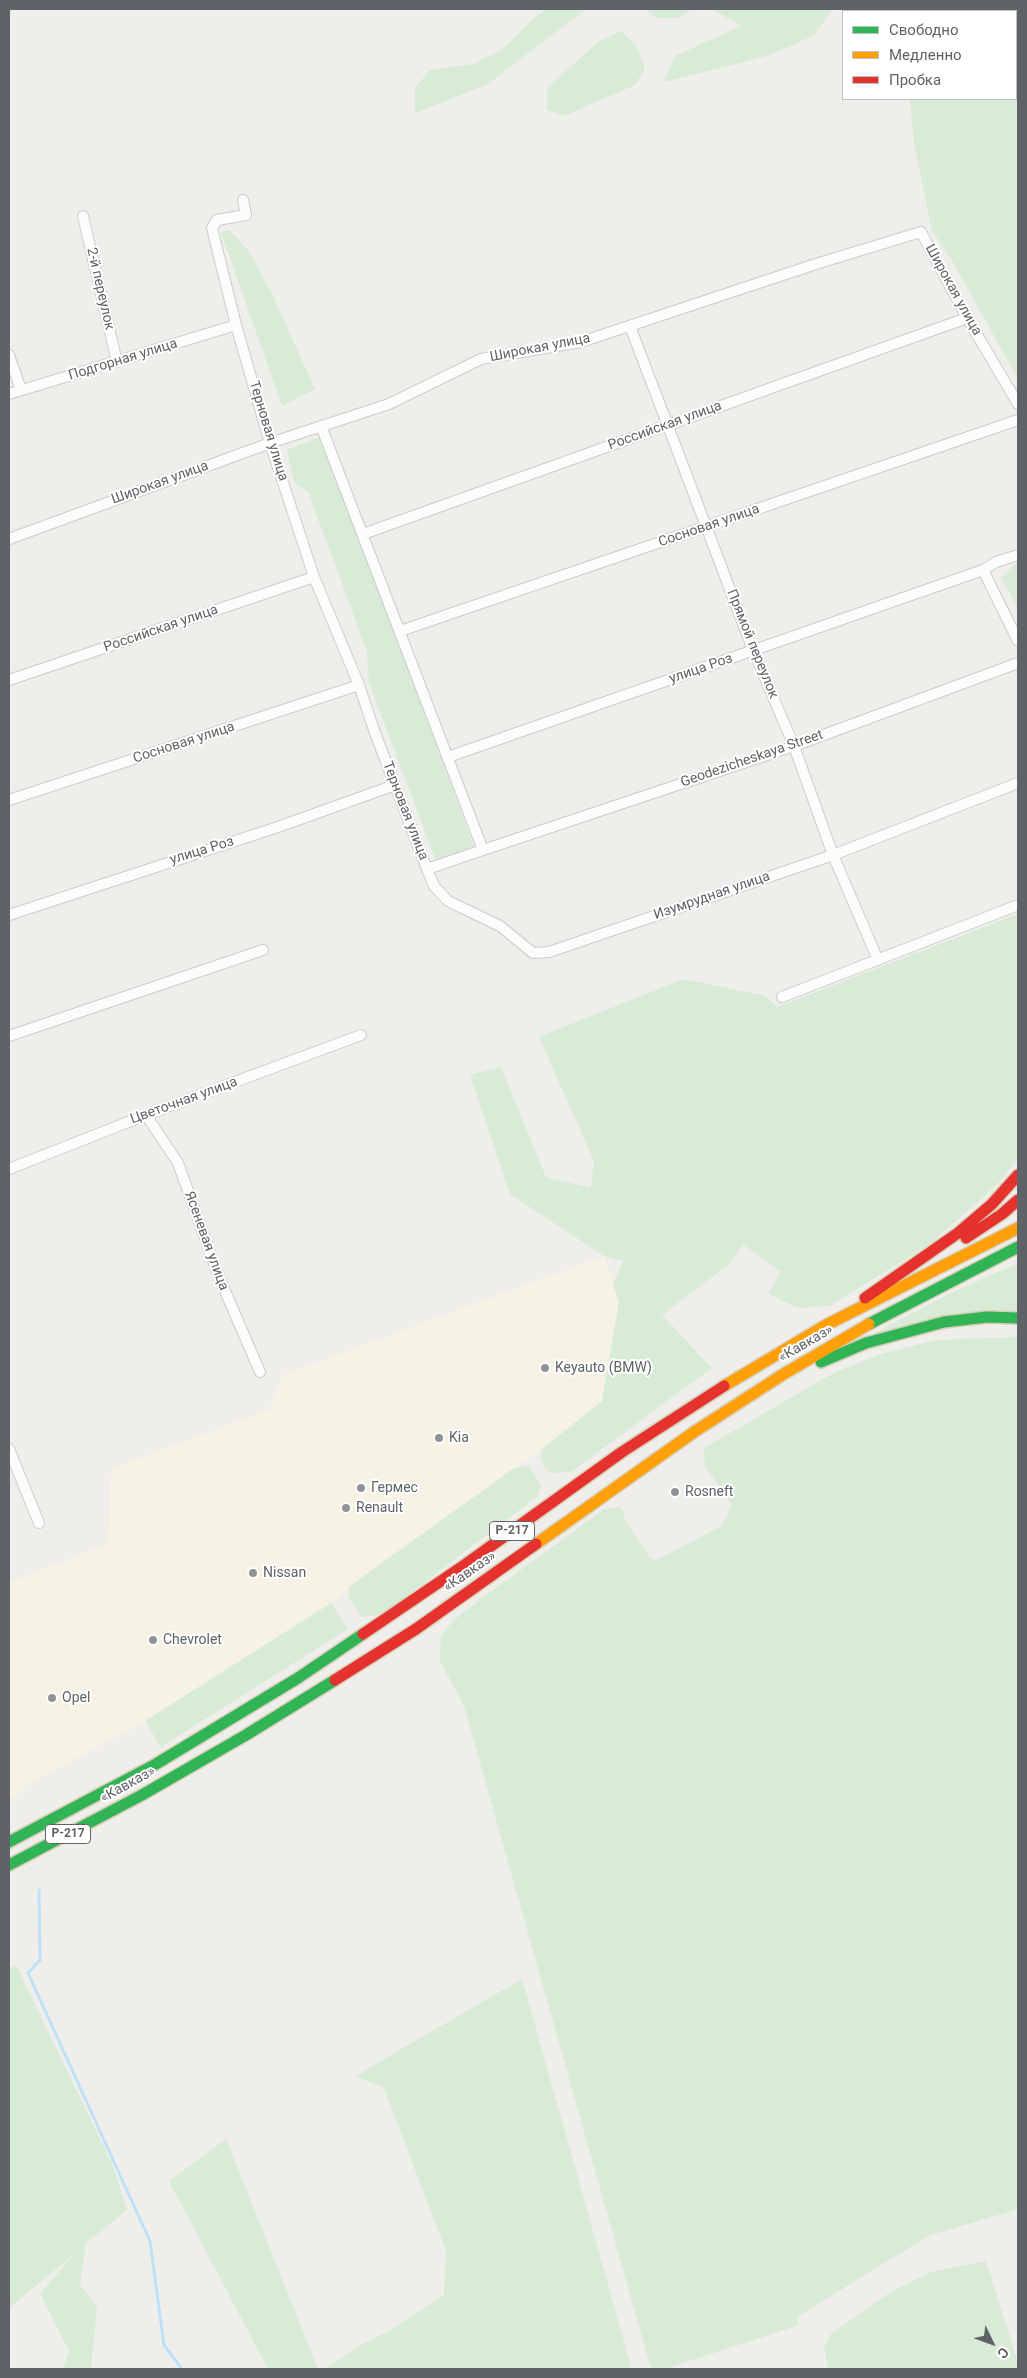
<!DOCTYPE html>
<html>
<head>
<meta charset="utf-8">
<style>
	body { margin:0 }
	#map { position:relative; width:1027px; height:2378px; overflow:hidden; background:#efeeea; font-family:Roboto,sans-serif }
	canvas { display:block }
	.frame { position:absolute; inset:0; border:10px solid #5f6368; pointer-events:none }
	.legend { position:absolute; left:842px; top:10px; width:175px; height:90px; box-sizing:border-box; background:#fff; border:1px solid #bfc1c3; margin:0; padding:6px 9px; list-style:none; font-size:15px; color:#5f6368 }
	.legend li { display:flex; align-items:center; gap:10px; height:25px }
	.legend b { width:25px; border:1px solid #bfc1c3 }
	.north { position:absolute; left:967px; top:2318px; width:50px; height:50px; -webkit-text-stroke:4px #fff; paint-order:stroke; rotate:132deg; font-size:14px; font-weight:700; line-height:20px; text-align:center; color:#5f6368 }
	.north::after { content:''; display:block; margin:auto; width:18px; height:22px; background:#5f6368; clip-path:polygon(50% 0,100% 100%,50% 72%,0 100%) }
</style>
</head>
<body>
<div id="map">
<canvas width="1027" height="2378"></canvas>
<div class="frame"></div>
<ul class="legend">
<li><b style="height:6px;background:#30b455"></b>Свободно</li>
<li><b style="height:6px;background:#ff9f0a"></b>Медленно</li>
<li><b style="height:6px;background:#e5322d"></b>Пробка</li>
</ul>
<div class="north">С</div>
</div>
<script>
const ctx = document.querySelector('canvas').getContext('2d');
ctx.lineJoin = 'round';
function fill(path, color) { ctx.fillStyle = color; ctx.fill(path, 'evenodd'); }
const toPath = rows => new Path2D(rows.map(r => 'M' + r).join(''));
function trace(path, color, width, dash) { ctx.strokeStyle = color; ctx.lineWidth = width; ctx.lineCap = dash ? 'butt' : 'round'; ctx.setLineDash(dash || []); ctx.stroke(path); }
function drawText(font, color, halo, rows, align = 'center') {
  ctx.font = font + ' Roboto,sans-serif'; ctx.lineWidth = 4; ctx.setLineDash([]); ctx.textBaseline = 'middle'; ctx.strokeStyle = halo; ctx.fillStyle = color; for (const [text, x, y, turn = 0] of rows) {
    ctx.save(); ctx.translate(x, y); ctx.rotate((+turn || 0) * Math.PI / 180); ctx.textAlign = isNaN(turn) ? turn : align; if (halo) ctx.strokeText(text, 0, 0); ctx.fillText(text, 0, 0); ctx.restore();
  }
}
const commercial = toPath([
	[604,1256,619,1302,602,1401,543,1448,366,1573,331,1603,145,1721,28,1784,9,1801,9,1583,105,1545,109,1540,111,1469,269,1410,283,1375]
]);
const green = toPath([
	[546,9,586,9,488,84,415,113,415,88,430,70,473,64,502,50,523,28],
	[646,9,693,9,677,18,657,18],
	[712,9,833,9,813,36,767,56,664,82,675,56,741,26],
	[908,9,1018,9,1018,379,950,257,932,231,914,144,910,99,1016,99,1016,11,908,11],
	[621,31,636,45,645,68,635,85,564,116,547,110,547,88,599,41],
	[230,230,251,254,273,296,315,389,282,406,221,232],
	[322,436,474,847,436,861,369,683,367,652,343,586,308,492,294,483,287,450],
	[1014,565,1018,565,1018,608,1001,578],
	[1018,914,1018,1158,997,1185,927,1246,829,1306,797,1308,768,1293,781,1272,743,1244,731,1263,662,1315,712,1368,571,1472,551,1473,544,1467,541,1457,543,1448,602,1401,619,1302,613,1285,623,1261,604,1256,510,1194,470,1075,501,1067,546,1177,591,1188,594,1161,539,1037,684,979,766,996,777,1007],
	[1018,1263,1018,1311,875,1333,949,1294],
	[1018,1337,1018,1445,991,1455,1018,1446,1018,2209,928,2236,797,2317,799,2325,665,2369,651,2369,464,1706,440,1661,441,1635,454,1620,482,1598,603,1510,619,1507,624,1512,624,1519,650,1558,656,1560,722,1526,732,1505,705,1466,704,1448,830,1375,874,1356,936,1340],
	[529,1465,541,1486,538,1496,392,1607,376,1615,362,1617,349,1598,349,1587,514,1468],
	[331,1603,348,1629,161,1747,145,1721],
	[16,1965,113,2166,127,2210,86,2243,80,2285,97,2307,91,2369,63,2369,69,2351,40,2294,75,2253,9,2308,9,1968],
	[522,1979,631,2366,626,2369,324,2369,361,2345,389,2331,444,2295,446,2251,384,2088,355,2076],
	[226,2139,318,2369,268,2369,169,2181],
	[986,2261,1018,2363,1018,2369,828,2369,824,2346,831,2334,892,2291,931,2272]
]);
const stream = toPath([
	[39,1890,40,1960,28,1973,150,2241,164,2345,182,2369]
]);
const street = toPath([
	[243,200,246,215,217,220,212,228,236,325,270,443,314,577,359,685,375,733,427,869,483,850,321,426],
	[83,216,117,362],
	[630,326,753,650,794,746,833,855,878,960],
	[9,355,21,390],
	[9,394,236,325],
	[363,534,967,318],
	[9,539,270,443,389,404,481,359,581,342,819,263,921,232,967,318,1018,404],
	[1018,555,996,562,983,570,1018,641],
	[400,631,1018,420],
	[9,680,314,577],
	[448,757,983,570],
	[9,800,359,685],
	[483,850,794,746,1018,663],
	[427,869,434,886,448,901,500,926,533,953,549,952,833,855,1018,783],
	[9,915,278,827,395,785],
	[782,997,1018,905],
	[9,1036,263,950],
	[146,1115,178,1163,219,1277,260,1372],
	[9,1169,146,1115,361,1035],
	[9,1449,39,1523]
]);
const fast = toPath([
	[869,1324,1018,1247],
	[821,1362,866,1343,944,1322,987,1317,1018,1318],
	[9,1842,156,1764,298,1678,363,1634],
	[9,1865,142,1795,246,1735,335,1680]
]);
const slow = toPath([
	[724,1386,826,1325,1018,1228],
	[536,1544,694,1432,782,1375,869,1324]
]);
const jam = toPath([
	[966,1238,1002,1214,1018,1200],
	[865,1298,958,1233,992,1204,1018,1175],
	[363,1634,466,1564,622,1452,724,1386],
	[335,1680,416,1629,536,1544]
]);
const markers = [
	[545,1368,5,"#919496"],
	[439,1438,5,"#919496"],
	[361,1488,5,"#919496"],
	[675,1492,5,"#919496"],
	[346,1508,5,"#919496"],
	[253,1573,5,"#919496"],
	[153,1640,5,"#919496"],
	[52,1698,5,"#919496"]
];
const shields = [
	[512,1531,45],
	[68,1834,45]
];
const shieldNames = [
	["Р-217",512,1531],
	["Р-217",68,1834]
];
const streetNames = [
	["2-й переулок",100,289,77],
	["Широкая улица",953,290,61],
	["Широкая улица",540,348,-11],
	["Подгорная улица",123,360,-17],
	["Российская улица",665,426,-20],
	["Терновая улица",268,431,73],
	["Широкая улица",160,483,-20],
	["Сосновая улица",709,526,-19],
	["Российская улица",161,629,-19],
	["Прямой переулок",752,644,68],
	["улица Роз",701,669,-19],
	["Сосновая улица",184,743,-18],
	["Geodezicheskaya Street",752,759,-19],
	["Терновая улица",405,811,69],
	["улица Роз",202,851,-17],
	["Изумрудная улица",712,896,-19],
	["Цветочная улица",184,1101,-20],
	["Ясеневая улица",206,1241,70],
	["«Кавказ»",806,1344,-30],
	["«Кавказ»",470,1572,-35],
	["«Кавказ»",128,1785,-29]
];
const poiNames = [
	["Keyauto (BMW)",555,1368],
	["Kia",449,1438],
	["Гермес",371,1488],
	["Rosneft",685,1492],
	["Renault",356,1508],
	["Nissan",263,1573],
	["Chevrolet",163,1640],
	["Opel",62,1698]
];
fill(commercial, '#f7f3e4');
fill(green, '#d8ebd6');
trace(stream, '#bfe0f9', 3);
trace(street, '#cbcccc', 12);
trace(fast, '#d7ceb8', 14);
trace(slow, '#d7ceb8', 14);
trace(jam, '#d7ceb8', 14);
trace(street, '#fdfcfc', 10);
trace(fast, '#30b455', 11);
trace(slow, '#ff9f0a', 11);
trace(jam, '#e5322d', 11);
for (const [x, y, r, color] of markers) { const dot = new Path2D(); dot.arc(x, y, r, 0, 2 * Math.PI); ctx.fillStyle = color; ctx.fill(dot); trace(dot, '#fff', 2); }
for (const [x, y, w] of shields) { const box = new Path2D(); box.roundRect(x - w / 2, y - 9.5, w, 19, 4); ctx.fillStyle = '#fff'; ctx.fill(box); trace(box, '#5f6368', 1); }
drawText('bold 12px', '#5f6368', null, shieldNames);
drawText('14px', '#5f6368', '#fff', streetNames);
drawText('14px', '#5f6368', '#fff', poiNames, 'left');
</script>
</body>
</html>
